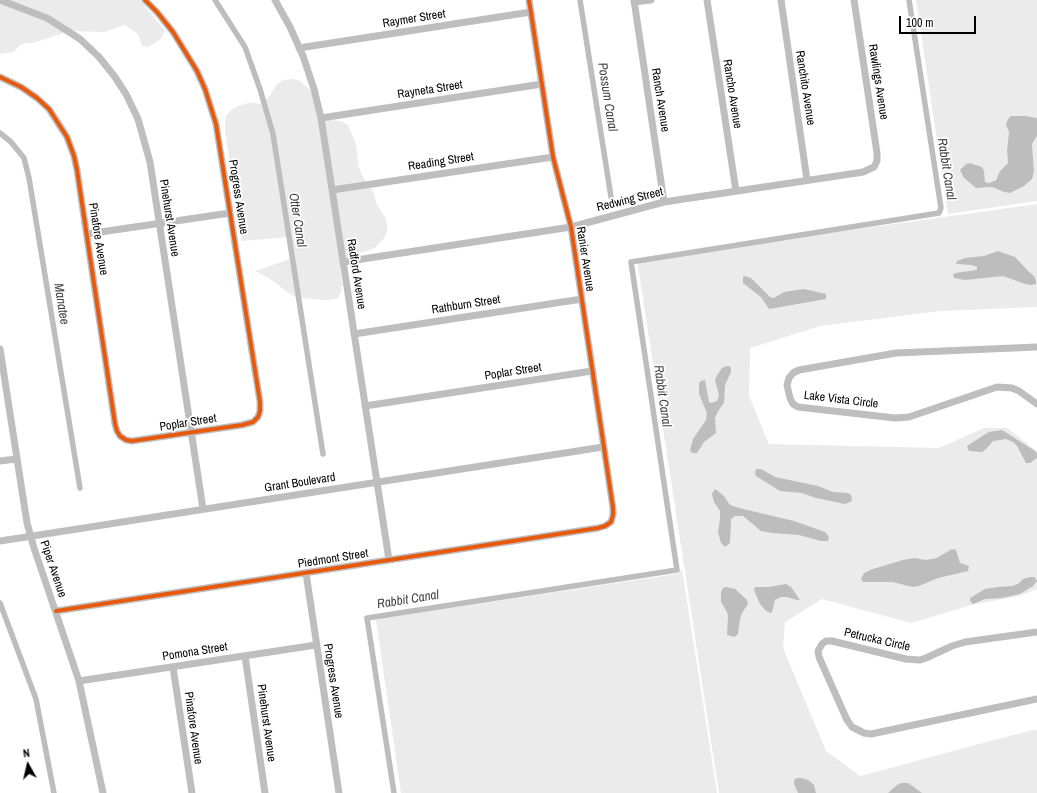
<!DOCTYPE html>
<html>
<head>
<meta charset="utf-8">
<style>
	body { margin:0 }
	#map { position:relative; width:1037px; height:793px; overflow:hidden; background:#fff; font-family:"Archivo Narrow",sans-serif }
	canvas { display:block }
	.north { position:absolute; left:8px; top:745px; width:40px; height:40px; -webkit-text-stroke:3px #fff; paint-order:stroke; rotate:352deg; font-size:11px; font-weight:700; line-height:16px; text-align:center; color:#000 }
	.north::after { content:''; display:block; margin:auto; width:14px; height:18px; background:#000; clip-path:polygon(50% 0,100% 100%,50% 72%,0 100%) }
	.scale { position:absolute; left:899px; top:16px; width:77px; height:18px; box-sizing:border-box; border:2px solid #000; border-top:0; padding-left:5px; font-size:12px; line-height:14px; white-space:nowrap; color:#000; -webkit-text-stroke:3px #fff; paint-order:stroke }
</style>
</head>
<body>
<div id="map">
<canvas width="1037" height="793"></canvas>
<div class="north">N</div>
<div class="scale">100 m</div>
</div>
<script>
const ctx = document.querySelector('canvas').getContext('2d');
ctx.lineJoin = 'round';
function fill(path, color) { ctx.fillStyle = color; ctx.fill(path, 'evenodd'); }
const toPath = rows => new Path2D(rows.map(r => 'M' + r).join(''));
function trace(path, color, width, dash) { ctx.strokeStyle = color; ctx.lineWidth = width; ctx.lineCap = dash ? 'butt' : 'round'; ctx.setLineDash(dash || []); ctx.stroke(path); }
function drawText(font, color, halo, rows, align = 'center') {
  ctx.font = font + ' "Archivo Narrow",sans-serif'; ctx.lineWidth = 3.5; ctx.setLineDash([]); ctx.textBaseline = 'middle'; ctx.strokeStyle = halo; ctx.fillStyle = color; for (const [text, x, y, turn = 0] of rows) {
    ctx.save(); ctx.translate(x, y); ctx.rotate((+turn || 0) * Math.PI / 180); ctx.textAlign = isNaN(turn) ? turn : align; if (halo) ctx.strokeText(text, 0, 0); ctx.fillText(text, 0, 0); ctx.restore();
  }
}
const green = toPath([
	[1,0,140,0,165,31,160,40,148,47,142,46,138,34,125,25,104,32,70,31,33,43,26,43,19,46,13,52,0,54,0,7],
	[916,0,1037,0,1037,118,1026,116,1011,116,1006,125,1009,132,1007,150,1008,163,1000,171,999,175,993,182,989,183,985,182,982,167,970,163,963,167,960,171,976,188,992,187,1004,192,1010,193,1028,183,1034,171,1032,144,1037,136,1037,201,948,214],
	[292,79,300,81,311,91,325,120,341,121,348,125,356,144,359,168,364,179,374,192,376,203,386,219,387,225,387,232,384,238,376,247,370,250,351,255,344,260,340,267,342,284,341,292,338,298,329,300,321,300,296,297,289,293,270,279,255,271,290,259,287,237,242,241,241,236,225,131,225,122,226,116,230,111,236,107,251,102,260,104,262,103,269,97,277,84,284,80],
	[1037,204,1037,307,940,311,820,326,750,348,749,396,769,444,939,448,984,428,1007,428,1037,451,1037,589,1020,596,971,605,911,623,822,599,785,622,783,648,826,751,860,776,1032,730,1037,730,1037,793,719,793,637,260],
	[682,569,717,793,401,793,376,620,377,619,677,574]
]);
const water = toPath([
	[1011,116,1026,116,1037,118,1037,136,1032,144,1034,171,1032,179,1024,186,1010,193,1004,192,992,187,976,188,964,178,960,170,966,164,970,163,982,167,984,171,985,182,989,183,996,180,1000,171,1008,163,1007,150,1009,132,1006,125,1008,119],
	[998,251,1015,257,1029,272,1034,276,1036,281,1036,284,1031,285,1025,284,1003,276,965,280,954,278,953,275,955,273,977,270,977,267,971,265,956,264,957,261,965,258,984,256],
	[745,276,751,278,770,297,774,298,784,292,804,289,826,294,826,299,769,309,761,297,743,283,743,277],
	[729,366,731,368,731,372,725,385,724,403,718,411,715,418,716,433,704,442,697,453,692,453,690,450,693,439,706,420,707,413,699,394,699,383,701,381,705,380,709,402,711,403,717,401,719,395,715,380,717,375,722,368,724,367],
	[1002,430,1035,451,1037,454,1037,458,1030,463,1026,463,1017,446,1013,442,1006,439,993,441,986,449,982,452,969,451,968,449,967,446,984,435,989,432],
	[756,469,761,469,775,477,818,486,833,492,848,493,851,495,852,501,845,504,840,503,816,498,802,493,780,491,756,476,755,473],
	[715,489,724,496,730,505,739,508,794,521,825,532,829,537,828,541,821,541,799,535,773,533,761,531,743,516,735,516,731,519,730,543,725,547,721,543,718,532,720,519,720,511,714,502,712,494],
	[952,549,956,550,960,563,969,566,968,571,938,578,919,586,913,587,892,582,863,582,861,579,864,573,873,569,903,560,914,558,926,560,937,558],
	[1030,577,1034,577,1036,579,1037,581,1033,586,1020,594,1002,598,985,599,973,604,970,601,970,598,985,589,998,587,1012,586,1018,584,1023,579],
	[786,584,791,587,800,600,797,600,787,597,781,597,775,600,772,612,770,613,765,610,760,604,754,590,755,587,769,587],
	[726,587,735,589,747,600,748,604,742,613,740,619,738,634,734,637,727,635,728,616,727,612,721,602,721,592,723,588],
	[797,778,801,778,808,780,814,785,816,793,798,793,794,784,794,780],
	[901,783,908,783,922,793,888,793,897,785]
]);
const canal = toPath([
	[215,0,245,47,260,89,273,134,323,454],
	[580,0,611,197],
	[0,133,11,142,24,158,29,178,80,488],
	[0,603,36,699,54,793],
	[394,793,367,618,677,570,631,262,939,213,941,208,909,0]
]);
const minor = toPath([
	[0,0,47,18,80,39,99,57,115,77,126,94,138,119,150,162,203,509],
	[275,0,290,27,303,56,314,89,321,118,389,560],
	[634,0,664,202],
	[707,0,736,191],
	[781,0,807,180],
	[634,2,651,0],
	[299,48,531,12],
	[0,77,21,87,37,98,49,109,67,137,74,156,77,170,115,424,117,431,120,436,126,440,132,441,242,425,253,422,258,417,260,411,260,402,216,124,205,89,197,71,173,32,157,12,145,0],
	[321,118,542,84],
	[332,190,553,157],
	[87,234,230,213],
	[343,262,571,227,664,202,857,173,863,172,874,167,877,161,877,153,854,0],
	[354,334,582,299],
	[1037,347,896,353,799,370,793,373,789,378,787,385,790,398,793,404,798,407,895,418,909,417,997,387,1012,388,1019,391,1037,404],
	[0,349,27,523,34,548,79,681,103,793],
	[365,406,592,371],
	[0,461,16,459],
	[0,541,603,447],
	[306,573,339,793],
	[56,611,598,528,605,526,611,522,613,515,613,508,577,267,571,227,553,157,529,0],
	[1037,632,965,642,952,646,926,658,920,660,906,659,832,641,826,641,822,644,818,651,819,657,847,720,852,727,864,733,871,734,1037,699],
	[245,656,265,793],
	[173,667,192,793],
	[79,681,316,645]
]);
const cycleway = toPath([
	[0,77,21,87,37,98,49,109,67,137,74,156,77,170,115,424,117,431,120,436,126,440,132,441,242,425,253,422,258,417,260,411,260,402,216,124,205,89,197,71,173,32,157,12,145,0],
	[56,611,598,528,605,526,611,522,613,515,613,508,577,267,571,227,553,157,529,0]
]);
const streetNames = [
	["Raymer Street",414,19,-9],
	["Rawlings Avenue",878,82,81],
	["Ranchito Avenue",805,88,81],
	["Rayneta Street",430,90,-9],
	["Rancho Avenue",732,94,81],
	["Ranch Avenue",660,100,81],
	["Reading Street",441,162,-9],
	["Progress Avenue",238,197,81],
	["Redwing Street",630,200,-14],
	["Pinehurst Avenue",169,218,81],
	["Pinafore Avenue",98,239,81],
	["Ranier Avenue",585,259,81],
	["Radford Avenue",356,274,81],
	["Rathburn Street",466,305,-9],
	["Poplar Street",513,372,-9],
	["Lake Vista Circle",841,400,7],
	["Poplar Street",188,423,-9],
	["Grant Boulevard",300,483,-9],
	["Piedmont Street",333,559,-9],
	["Piper Avenue",53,569,71],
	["Petrucka Circle",877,640,13],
	["Pomona Street",195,652,-9],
	["Progress Avenue",333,681,81],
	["Pinehurst Avenue",266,723,82],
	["Pinafore Avenue",193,728,82]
];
const waterNames = [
	["Possum Canal",607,97,81],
	["Rabbit Canal",946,169,81],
	["Otter Canal",297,220,81],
	["Manatee",61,304,81],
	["Rabbit Canal",662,396,82],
	["Rabbit Canal",408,600,-9]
];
fill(green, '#ebebeb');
fill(water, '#bdbdbd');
trace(canal, '#bdbdbd', 5.5);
trace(minor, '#bebebe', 7);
trace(cycleway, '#e8590c', 4);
drawText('12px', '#000', '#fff', streetNames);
drawText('italic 13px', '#424242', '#fff', waterNames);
</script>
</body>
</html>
